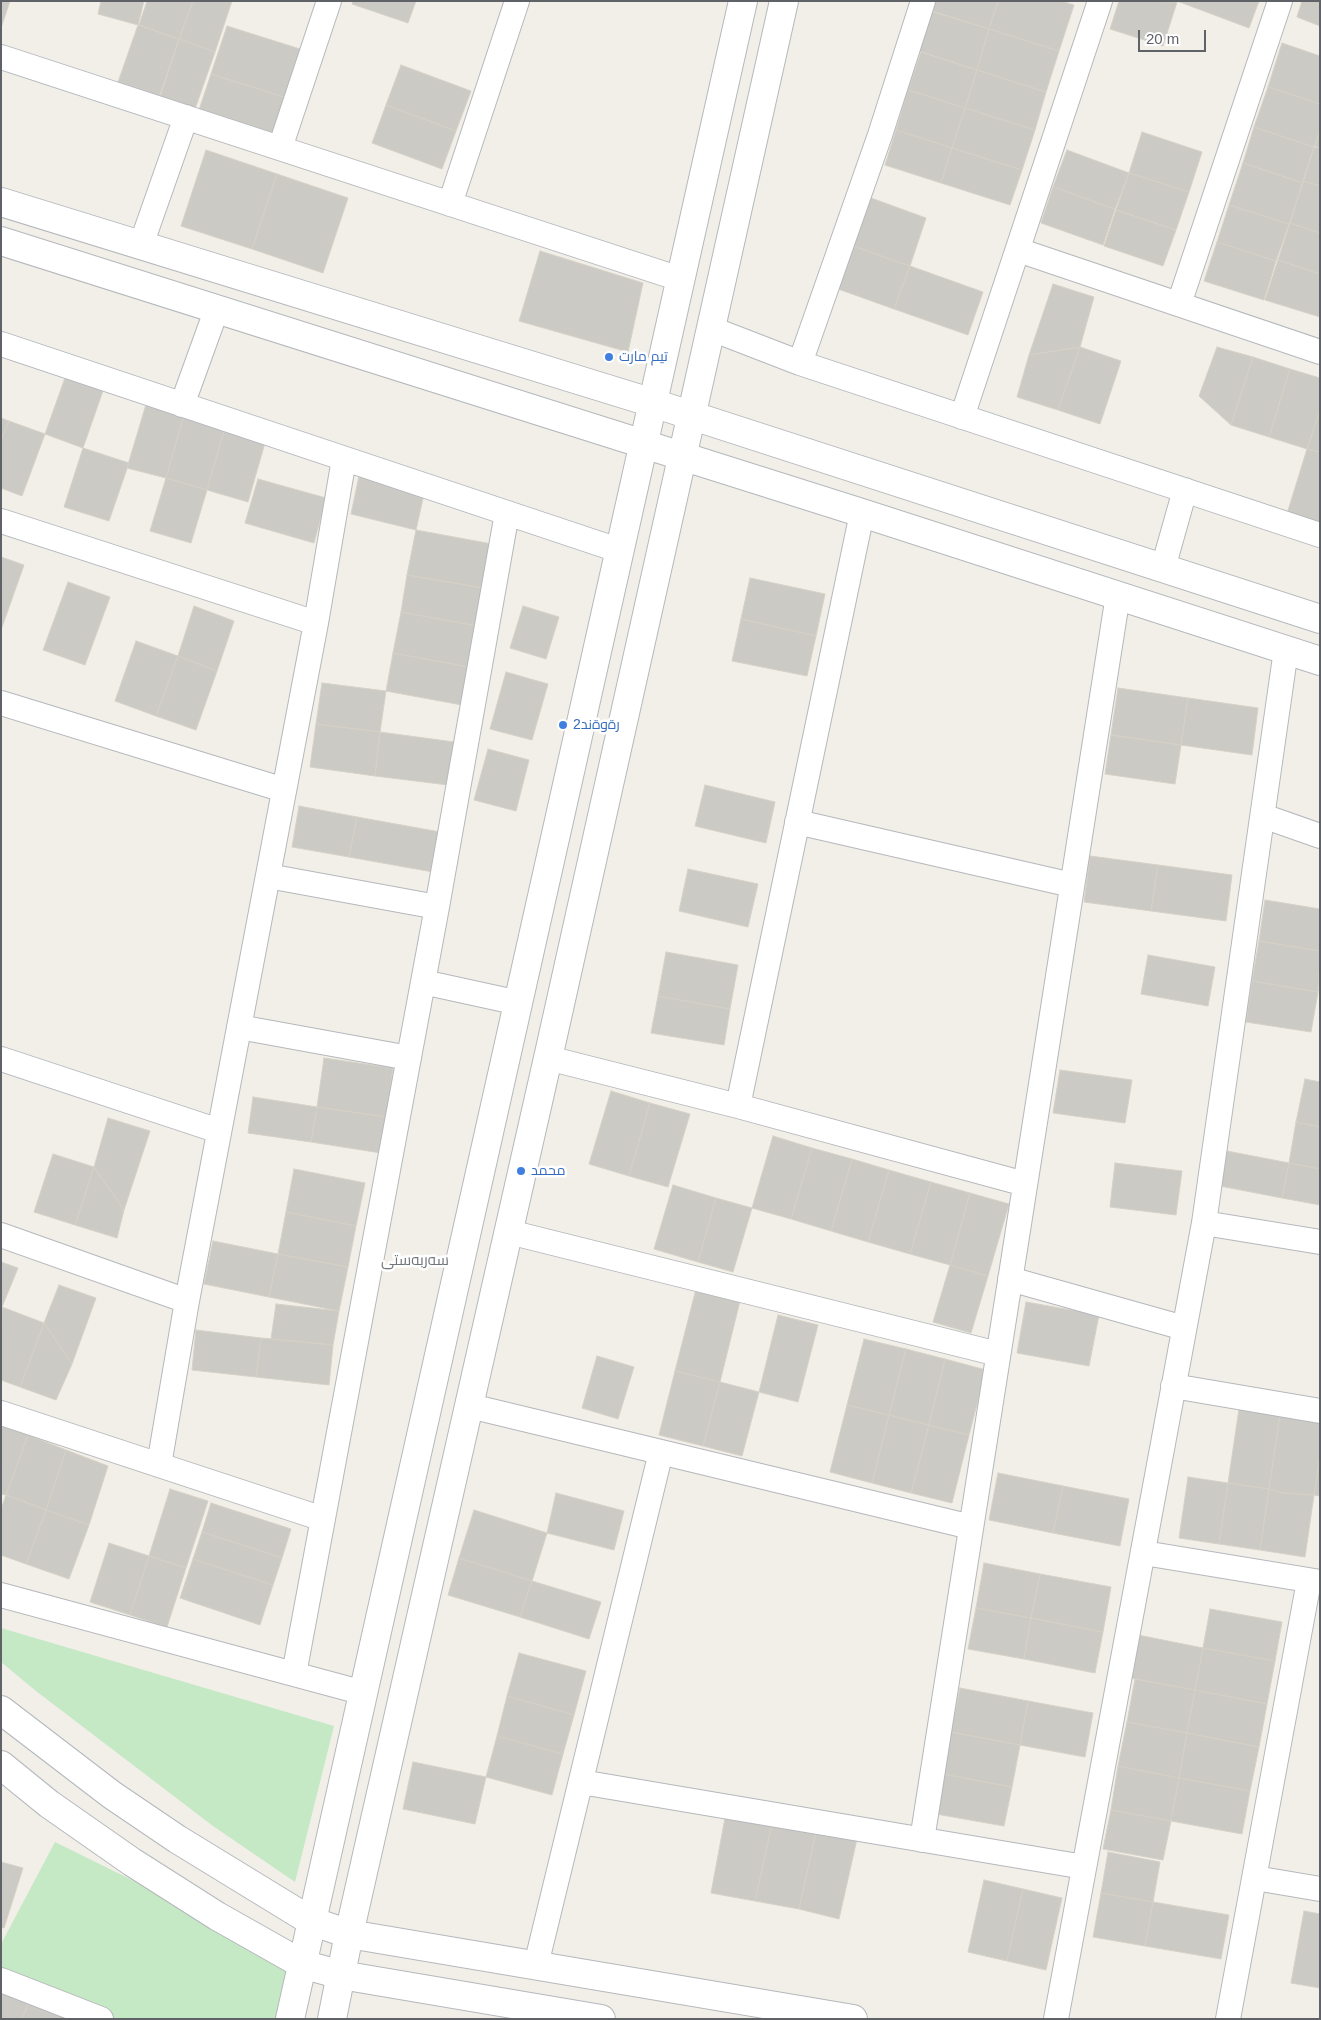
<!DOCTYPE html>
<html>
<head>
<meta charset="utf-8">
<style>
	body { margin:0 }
	#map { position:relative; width:1321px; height:2020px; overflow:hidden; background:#f1efe8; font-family:Helvetica,sans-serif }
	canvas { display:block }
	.frame { position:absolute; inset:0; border:2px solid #5f6368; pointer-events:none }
	.scale { position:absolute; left:1138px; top:30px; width:68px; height:22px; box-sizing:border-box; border:2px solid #5f6368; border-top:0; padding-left:6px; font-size:15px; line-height:18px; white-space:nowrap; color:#5f6368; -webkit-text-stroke:4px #fff; paint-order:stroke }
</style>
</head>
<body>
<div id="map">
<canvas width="1321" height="2020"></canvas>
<div class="frame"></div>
<div class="scale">20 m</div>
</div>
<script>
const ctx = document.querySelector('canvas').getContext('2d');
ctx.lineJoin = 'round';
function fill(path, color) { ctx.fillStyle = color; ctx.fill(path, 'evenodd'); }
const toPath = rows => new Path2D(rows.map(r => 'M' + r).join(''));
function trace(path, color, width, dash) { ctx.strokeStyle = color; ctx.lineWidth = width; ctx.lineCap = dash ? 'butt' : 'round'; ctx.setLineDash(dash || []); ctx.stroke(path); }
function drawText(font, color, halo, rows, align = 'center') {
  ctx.font = font + ' Helvetica,Cairo,sans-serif'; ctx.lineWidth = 5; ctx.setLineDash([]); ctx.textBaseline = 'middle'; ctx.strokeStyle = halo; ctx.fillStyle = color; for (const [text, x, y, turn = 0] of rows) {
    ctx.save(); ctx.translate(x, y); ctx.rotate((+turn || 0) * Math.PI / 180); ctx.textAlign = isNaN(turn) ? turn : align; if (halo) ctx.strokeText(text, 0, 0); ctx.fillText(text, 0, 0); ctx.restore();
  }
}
const green = toPath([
	[1,1628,334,1726,295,1882,213,1826,36,1691,1,1662],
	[55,1842,302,1964,290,2019,101,2019,1,1980,1,1944]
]);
const building = toPath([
	[1,1,10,1,1,28,1,1],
	[101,1,144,1,138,25,98,14,101,1],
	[147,1,193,1,179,39,139,25,147,1],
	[193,1,232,1,215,52,179,39,193,1],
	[353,1,416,1,408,23,352,4,353,1],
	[933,1,998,1,989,29,930,11,933,1],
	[998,1,1061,1,1074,5,1059,51,989,29,998,1],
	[1119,1,1177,2,1163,46,1110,29,1119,1],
	[1177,1,1259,1,1249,28,1177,1],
	[1302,1,1320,1,1320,26,1297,17,1302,1],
	[932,11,989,29,977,70,919,51,932,11],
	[138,25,179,39,158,100,117,85,138,25],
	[227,26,300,49,284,97,211,74,227,26],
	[989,29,1059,51,1046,92,977,70,989,29],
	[179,39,215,52,194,112,159,100,179,39],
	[1282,43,1320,56,1320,104,1268,87,1282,43],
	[921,52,977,70,965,108,908,90,921,52],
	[401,65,471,91,456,131,386,105,401,65],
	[977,70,1046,92,1035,130,965,108,977,70],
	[211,74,284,97,272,137,198,113,211,74],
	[1268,87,1320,104,1320,130,1314,147,1254,127,1268,87],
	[908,90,965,108,952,148,896,130,908,90],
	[386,105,456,131,442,169,372,143,386,105],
	[965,108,1035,130,1022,170,952,148,965,108],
	[1254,127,1314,147,1303,183,1243,163,1254,127],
	[896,130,952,148,941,183,885,165,896,130],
	[1320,130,1320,148,1315,146,1320,130],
	[1142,132,1202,152,1189,192,1129,173,1142,132],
	[1314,147,1320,148,1320,186,1303,181,1314,147],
	[952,148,1022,170,1010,205,941,183,952,148],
	[206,150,277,174,252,249,181,226,206,150],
	[1067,150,1129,173,1115,209,1053,187,1067,150],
	[1243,163,1303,183,1289,224,1229,205,1243,163],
	[1129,173,1189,192,1176,230,1116,210,1129,173],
	[277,174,348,198,323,273,252,249,277,174],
	[1303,181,1320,186,1320,233,1290,223,1303,181],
	[1053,187,1115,209,1103,245,1041,223,1053,187],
	[871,198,926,218,910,266,853,246,871,198],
	[1229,205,1289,224,1276,261,1217,242,1229,205],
	[1116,210,1176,230,1163,266,1104,246,1116,210],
	[1290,223,1320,233,1320,274,1278,260,1290,223],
	[1217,242,1276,261,1264,300,1204,281,1217,242],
	[853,246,910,266,894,309,838,289,853,246],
	[540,251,643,283,628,352,519,321,540,251],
	[1278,260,1320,274,1320,317,1265,300,1278,260],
	[910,266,983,292,968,335,894,309,910,266],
	[1053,284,1094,297,1080,347,1029,355,1053,284],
	[1080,347,1058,410,1017,397,1029,355,1080,347],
	[1080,347,1121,361,1100,424,1058,410,1080,347],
	[1217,347,1253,357,1231,425,1199,396,1217,347],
	[1253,357,1290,369,1269,437,1231,425,1253,357],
	[1290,369,1320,378,1320,410,1307,449,1269,437,1290,369],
	[66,375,104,388,83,448,45,434,66,375],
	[147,401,185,412,166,478,127,468,147,401],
	[1320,410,1320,452,1307,449,1320,410],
	[185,412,226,424,207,490,166,478,185,412],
	[1,418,9,421,1,441,1,418],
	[9,421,45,434,22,496,1,488,1,441,9,421],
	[226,424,267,436,248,502,207,490,226,424],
	[83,448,129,463,109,521,64,507,83,448],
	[1307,449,1320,452,1320,525,1286,517,1307,449],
	[359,476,424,494,416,530,351,514,359,476],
	[166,478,207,490,191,543,150,531,166,478],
	[258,479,326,498,314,543,245,523,258,479],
	[416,530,492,544,483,588,407,575,416,530],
	[1,557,24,565,1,630,1,557],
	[407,575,483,588,477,626,401,612,407,575],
	[750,578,825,594,816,636,741,619,750,578],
	[68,582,110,597,85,665,43,650,68,582],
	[194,606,234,621,217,671,178,656,194,606],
	[523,606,559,617,546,659,510,648,523,606],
	[401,612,477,626,469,667,393,653,401,612],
	[741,619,816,636,807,676,732,661,741,619],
	[136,641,178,656,156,716,115,701,136,641],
	[393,653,469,667,462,705,386,691,393,653],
	[178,656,217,671,196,730,156,716,178,656],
	[506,672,548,684,532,740,490,729,506,672],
	[322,683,386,691,380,732,316,724,322,683],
	[1118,688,1188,698,1181,745,1111,735,1118,688],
	[1188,698,1258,708,1252,755,1181,745,1188,698],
	[316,724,380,732,375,776,310,767,316,724],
	[380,732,454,742,448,785,375,776,380,732],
	[1111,735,1181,745,1175,784,1105,774,1111,735],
	[488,749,529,760,516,811,474,800,488,749],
	[705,785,775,802,766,843,695,826,705,785],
	[299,806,357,817,349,857,292,847,299,806],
	[357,817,440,832,433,872,349,857,357,817],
	[1090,856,1158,865,1151,911,1084,902,1090,856],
	[1158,865,1232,875,1226,921,1151,911,1158,865],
	[688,869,758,884,748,927,679,911,688,869],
	[1265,900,1320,909,1320,951,1259,941,1265,900],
	[1259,941,1320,951,1318,992,1252,981,1259,941],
	[666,952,738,965,730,1009,658,996,666,952],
	[1148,955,1215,967,1208,1006,1141,994,1148,955],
	[1252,981,1318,992,1311,1032,1246,1022,1252,981],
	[658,996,730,1009,724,1045,651,1033,658,996],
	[324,1058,393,1068,386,1117,317,1107,324,1058],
	[1060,1070,1132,1080,1125,1123,1053,1113,1060,1070],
	[1305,1079,1320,1082,1320,1127,1296,1122,1305,1079],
	[611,1091,650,1103,629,1176,589,1164,611,1091],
	[253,1097,317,1107,311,1142,248,1133,253,1097],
	[650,1103,690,1114,668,1187,629,1176,650,1103],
	[317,1107,386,1117,381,1153,311,1142,317,1107],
	[108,1118,150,1131,124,1210,94,1167,108,1118],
	[1296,1122,1320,1127,1320,1169,1289,1163,1296,1122],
	[773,1136,812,1148,791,1219,752,1208,773,1136],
	[812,1148,852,1159,831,1231,791,1219,812,1148],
	[1227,1151,1289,1163,1282,1198,1220,1186,1227,1151],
	[53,1154,94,1167,75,1225,34,1212,53,1154],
	[852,1159,889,1170,868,1242,831,1231,852,1159],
	[1115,1163,1182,1171,1176,1215,1110,1207,1115,1163],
	[1289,1163,1320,1169,1320,1205,1282,1198,1289,1163],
	[94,1167,124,1210,117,1238,75,1225,94,1167],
	[294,1169,365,1183,356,1226,286,1212,294,1169],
	[889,1170,931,1182,910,1254,868,1242,889,1170],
	[931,1182,970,1193,950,1265,910,1254,931,1182],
	[673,1185,716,1198,698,1262,654,1249,673,1185],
	[970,1193,1009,1204,988,1276,950,1265,970,1193],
	[716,1198,752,1208,733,1272,698,1262,716,1198],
	[286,1212,356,1226,348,1267,278,1254,286,1212],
	[213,1241,278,1254,269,1297,204,1284,213,1241],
	[278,1254,348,1267,339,1311,269,1297,278,1254],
	[1,1262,18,1268,2,1307,1,1307,1,1262],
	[950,1265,988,1276,971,1333,933,1322,950,1265],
	[59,1285,96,1298,72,1364,44,1323,59,1285],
	[696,1289,740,1301,720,1382,675,1371,696,1289],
	[1026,1302,1099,1315,1089,1366,1017,1353,1026,1302],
	[276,1304,339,1311,333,1345,271,1339,276,1304],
	[2,1307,44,1323,20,1387,1,1380,2,1307],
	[778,1315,818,1325,798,1402,759,1392,778,1315],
	[44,1323,72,1364,56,1400,20,1387,44,1323],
	[196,1330,261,1338,256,1377,192,1370,196,1330],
	[261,1338,333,1345,329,1385,256,1377,261,1338],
	[864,1339,906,1349,889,1415,847,1405,864,1339],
	[906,1349,945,1359,929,1425,889,1415,906,1349],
	[597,1356,634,1367,618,1419,582,1408,597,1356],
	[945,1359,986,1370,969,1435,929,1425,945,1359],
	[675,1371,720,1382,703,1446,659,1435,675,1371],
	[720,1382,759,1392,742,1456,703,1446,720,1382],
	[847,1405,889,1415,872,1483,830,1472,847,1405],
	[1239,1409,1280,1415,1269,1489,1228,1483,1239,1409],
	[889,1415,929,1425,911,1493,872,1483,889,1415],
	[1280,1415,1320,1421,1320,1456,1314,1495,1283,1493,1269,1489,1280,1415],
	[929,1425,969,1435,952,1503,911,1493,929,1425],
	[1,1426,28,1435,6,1495,1,1494,1,1426],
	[28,1435,66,1450,46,1510,6,1495,28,1435],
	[66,1450,108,1466,89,1525,46,1510,66,1450],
	[1320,1456,1320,1496,1314,1495,1320,1456],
	[998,1473,1063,1486,1053,1533,989,1520,998,1473],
	[1188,1477,1228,1483,1219,1544,1179,1538,1188,1477],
	[1228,1483,1269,1489,1260,1550,1219,1544,1228,1483],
	[1063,1486,1129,1499,1120,1546,1053,1533,1063,1486],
	[170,1489,208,1501,186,1568,149,1556,170,1489],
	[1269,1489,1283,1493,1314,1495,1305,1557,1260,1550,1269,1489],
	[556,1493,624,1511,614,1550,547,1533,556,1493],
	[6,1495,46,1510,26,1564,1,1555,1,1509,6,1495],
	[211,1503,291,1529,282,1558,202,1532,211,1503],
	[46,1510,89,1525,69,1579,26,1564,46,1510],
	[474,1510,547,1533,532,1581,459,1558,474,1510],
	[202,1532,282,1558,273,1585,193,1559,202,1532],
	[109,1543,149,1556,130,1615,90,1602,109,1543],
	[149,1556,186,1568,167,1627,130,1615,149,1556],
	[459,1558,532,1581,520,1617,448,1595,459,1558],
	[193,1559,273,1585,260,1625,180,1598,193,1559],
	[984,1563,1040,1574,1031,1618,976,1608,984,1563],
	[1040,1574,1111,1587,1103,1632,1031,1618,1040,1574],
	[532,1581,601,1602,589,1639,520,1617,532,1581],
	[976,1608,1031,1618,1024,1659,968,1649,976,1608],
	[1210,1609,1282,1622,1275,1661,1203,1648,1210,1609],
	[1031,1618,1103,1632,1095,1673,1024,1659,1031,1618],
	[1138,1635,1203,1648,1195,1690,1130,1678,1138,1635],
	[1203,1648,1275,1661,1267,1704,1195,1690,1203,1648],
	[519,1653,586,1671,574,1715,507,1696,519,1653],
	[1135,1679,1195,1690,1187,1733,1127,1722,1135,1679],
	[960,1688,1028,1701,1020,1745,951,1732,960,1688],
	[1195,1690,1267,1704,1259,1747,1187,1733,1195,1690],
	[507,1696,574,1715,563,1754,497,1736,507,1696],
	[1028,1701,1093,1713,1085,1757,1020,1745,1028,1701],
	[1127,1722,1187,1733,1179,1778,1118,1766,1127,1722],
	[951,1732,1020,1745,1012,1787,943,1774,951,1732],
	[1187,1733,1259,1747,1250,1791,1179,1778,1187,1733],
	[497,1736,563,1754,552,1795,486,1777,497,1736],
	[413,1762,486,1777,475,1824,403,1809,413,1762],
	[1118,1766,1179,1778,1171,1821,1111,1810,1118,1766],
	[943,1774,1012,1787,1004,1826,936,1814,943,1774],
	[1179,1778,1250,1791,1242,1834,1171,1821,1179,1778],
	[1111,1810,1171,1821,1163,1860,1103,1849,1111,1810],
	[725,1818,772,1824,755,1901,711,1893,725,1818],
	[772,1824,816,1832,799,1909,755,1901,772,1824],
	[816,1832,857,1839,839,1919,799,1909,816,1832],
	[1108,1852,1160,1862,1153,1902,1101,1893,1108,1852],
	[1,1862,23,1868,4,1928,1,1927,1,1862],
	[984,1880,1023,1889,1007,1961,968,1952,984,1880],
	[1023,1889,1062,1898,1046,1970,1007,1961,1023,1889],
	[1101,1893,1153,1902,1145,1946,1093,1937,1101,1893],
	[1153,1902,1229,1915,1221,1959,1145,1946,1153,1902],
	[1304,1911,1320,1914,1320,1988,1291,1983,1304,1911],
	[1,1987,30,1999,22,2019,1,2019,1,1987],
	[30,1999,70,2019,22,2019,30,1999]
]);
const minor = toPath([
	[1,57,680,279],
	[280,148,329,1],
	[450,204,517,1],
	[141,245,186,117],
	[1018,250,1320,352],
	[1179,304,1280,1],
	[712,329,800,363,1320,535],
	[1,344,621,551],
	[800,363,880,135,923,1],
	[182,405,216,311],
	[962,417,1100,1],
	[1,521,316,623],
	[1163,568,1185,490],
	[1,703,284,790],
	[1263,816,1320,836],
	[797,822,1072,885],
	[268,876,437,907],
	[423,982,519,1003],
	[239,1027,409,1058],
	[548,1058,738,1106,1025,1184],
	[1,1059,219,1131],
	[738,1106,862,513],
	[1204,1223,1320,1242],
	[509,1232,998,1354],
	[1,1235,187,1301],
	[1010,1279,1184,1328],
	[1173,1386,1320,1411],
	[470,1406,971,1527],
	[1,1413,323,1519],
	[159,1465,187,1301,316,623,344,459],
	[1144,1553,1320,1582],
	[1,1595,364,1693],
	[294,1674,437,907,507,513],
	[581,1782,1084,1867],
	[922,1840,1118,595],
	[1255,1878,1320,1889],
	[536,1965,661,1452],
	[1,1980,101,2019],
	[1056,2019,1204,1223,1286,650],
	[1228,2019,1309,1581]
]);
const tertiary = toPath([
	[1,202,653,403,1320,619],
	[1,241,862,513,1320,661],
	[1,1710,112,1795,177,1839,311,1921,349,1934,853,2019],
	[1,1765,49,1804,132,1862,217,1916,302,1964,341,1975,601,2019],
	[290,2019,743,1],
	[332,2019,349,1934,548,1058,784,1]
]);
const markers = [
	[609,357,5,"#3f7fe0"],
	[563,725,5,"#3f7fe0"],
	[521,1171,5,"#3f7fe0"]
];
const shopNames = [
	["تیم مارت",619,357],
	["رةوةند2",573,725],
	["محمد",531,1171]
];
const neighbourhoodNames = [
	["سه‌ربه‌ستی",415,1261]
];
fill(green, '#c5e8c5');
fill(building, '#cccac5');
trace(building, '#d6d1c6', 1);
trace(minor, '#b5b8bc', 26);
trace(tertiary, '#b5b8bc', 30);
trace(minor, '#fff', 24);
trace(tertiary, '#fff', 28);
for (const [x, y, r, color] of markers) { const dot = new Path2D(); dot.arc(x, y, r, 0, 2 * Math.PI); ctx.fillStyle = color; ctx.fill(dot); trace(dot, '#fff', 2); }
drawText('14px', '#366cbe', '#fff', shopNames, 'left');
drawText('15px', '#70757a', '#fff', neighbourhoodNames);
</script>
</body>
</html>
